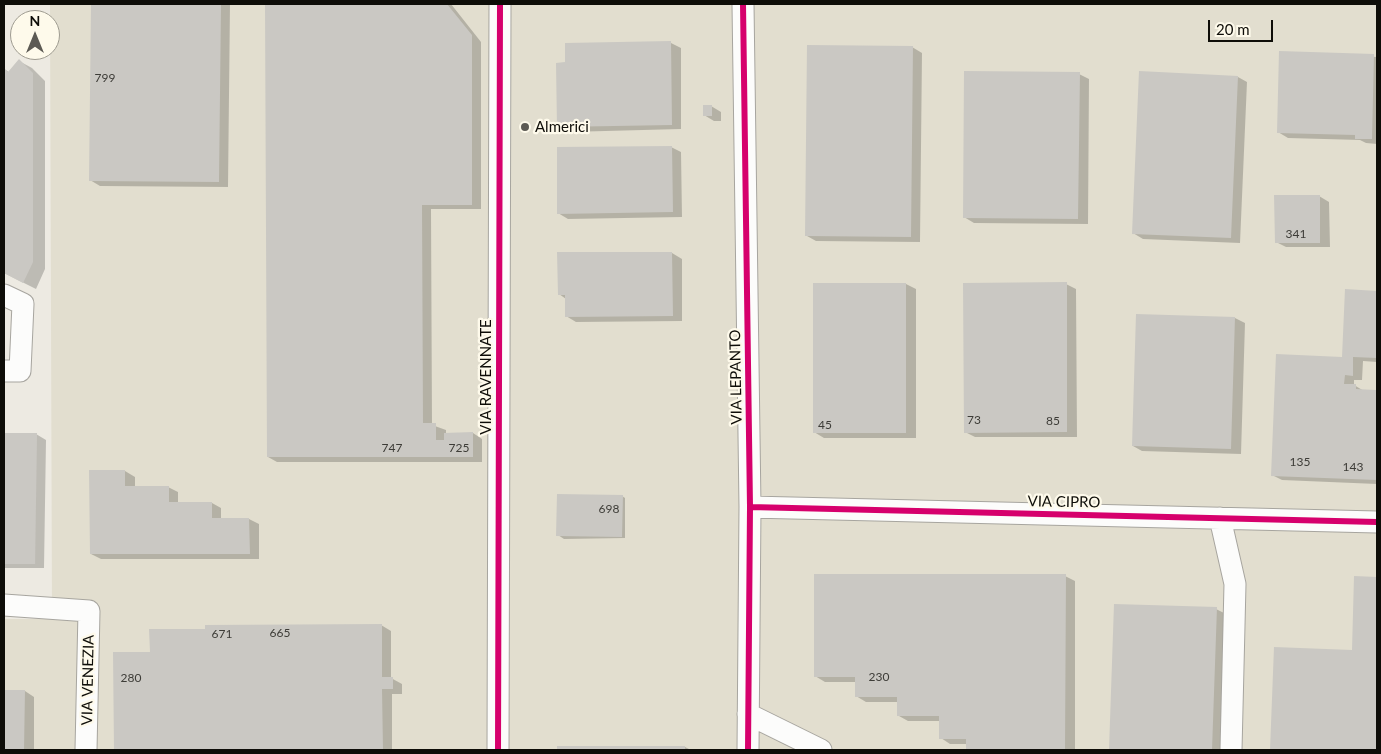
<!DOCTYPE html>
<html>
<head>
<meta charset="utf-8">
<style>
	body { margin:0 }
	#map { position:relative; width:1381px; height:754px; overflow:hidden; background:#edeae2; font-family:Lato,sans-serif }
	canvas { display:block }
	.frame { position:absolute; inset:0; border:5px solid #0e0d08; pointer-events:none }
	.north { position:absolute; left:10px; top:10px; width:50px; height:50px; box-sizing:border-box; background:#fefaeb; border:1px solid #9e9b90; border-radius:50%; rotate:0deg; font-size:14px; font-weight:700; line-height:20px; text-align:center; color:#0e0d08 }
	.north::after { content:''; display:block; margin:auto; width:18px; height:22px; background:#5c5a54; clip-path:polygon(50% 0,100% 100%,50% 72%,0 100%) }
	.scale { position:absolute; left:1208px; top:20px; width:65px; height:22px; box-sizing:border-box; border:2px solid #0e0d08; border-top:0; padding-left:6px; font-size:15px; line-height:18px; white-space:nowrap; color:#0e0d08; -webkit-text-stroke:4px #fefaeb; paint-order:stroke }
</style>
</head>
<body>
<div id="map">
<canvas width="1381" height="754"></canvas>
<div class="frame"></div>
<div class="north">N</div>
<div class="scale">20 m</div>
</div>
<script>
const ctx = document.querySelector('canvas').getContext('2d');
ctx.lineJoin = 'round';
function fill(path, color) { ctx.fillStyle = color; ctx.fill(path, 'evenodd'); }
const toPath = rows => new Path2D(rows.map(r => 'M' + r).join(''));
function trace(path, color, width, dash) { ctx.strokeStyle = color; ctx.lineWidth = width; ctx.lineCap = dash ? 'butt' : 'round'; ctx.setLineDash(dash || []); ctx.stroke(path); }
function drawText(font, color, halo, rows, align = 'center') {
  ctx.font = font + ' Lato,sans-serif'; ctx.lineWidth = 4.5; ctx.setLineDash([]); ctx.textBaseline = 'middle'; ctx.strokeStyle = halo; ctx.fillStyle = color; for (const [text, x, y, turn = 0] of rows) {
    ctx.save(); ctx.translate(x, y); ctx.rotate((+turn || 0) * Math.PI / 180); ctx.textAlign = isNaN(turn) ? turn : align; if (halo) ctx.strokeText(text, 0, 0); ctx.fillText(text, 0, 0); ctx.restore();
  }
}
const built = toPath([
	[50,4,1377,4,1377,750,4,750,4,619,52,619]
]);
const shadow = toPath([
	[92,4,230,4,228,187,100,186,90,180],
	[267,4,451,4,481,42,481,209,431,209,432,425,446,430,446,434,473,433,482,439,482,462,277,462,268,457],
	[671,43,681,48,681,129,568,132,558,126],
	[912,47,922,53,920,242,816,241,807,236],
	[1281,52,1377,57,1377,144,1366,143,1360,140,1288,138,1278,132],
	[19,61,32,68,45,81,45,269,36,289,4,273,4,69,9,72],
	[1079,74,1089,79,1088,224,974,223,964,217],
	[1238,77,1247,82,1240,243,1143,239,1133,233],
	[711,106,721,112,721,121,714,121,704,115],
	[671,147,681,152,682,217,568,219,558,213],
	[1319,196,1329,202,1330,247,1286,247,1276,242],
	[672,253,682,259,682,321,576,322,566,316,566,299,559,294],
	[906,284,916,289,916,438,824,438,814,432],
	[1066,284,1076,289,1077,437,975,437,965,432],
	[1346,290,1377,292,1377,362,1363,361,1362,380,1354,380,1354,385,1364,391,1377,391,1377,381,1377,484,1282,480,1272,475,1343,358],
	[1137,315,1235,318,1245,323,1241,454,1142,451,1133,446],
	[4,434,36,434,46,440,44,568,4,568],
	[90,471,125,471,135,477,135,487,168,487,178,492,178,503,212,503,221,508,221,519,249,519,259,524,259,559,101,559,91,554],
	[622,496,625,498,625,538,564,539,558,535],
	[1065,576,1075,581,1075,750,967,750,967,744,950,744,941,738,941,721,908,721,899,716,899,702,866,702,856,696,856,682,825,682,815,676],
	[1356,577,1377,578,1377,750,1271,750,1275,648,1353,651],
	[1115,606,1216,609,1226,614,1222,750,1110,750],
	[381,625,391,631,391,678,402,684,402,694,392,694,392,750,115,750,114,653,151,653],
	[4,691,25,691,34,697,34,750,4,750],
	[558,747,685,747,691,750,558,750]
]);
const building = toPath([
	[91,4,221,4,219,182,89,181],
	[265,4,447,4,472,35,472,205,422,205,423,423,436,423,436,440,444,440,444,433,473,432,473,457,267,457],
	[671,41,672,125,557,127,556,63,565,62,565,43],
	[807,45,913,46,911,237,805,236],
	[1279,51,1374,54,1372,139,1355,139,1355,135,1277,133],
	[19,59,33,73,33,262,23,283,4,273,4,68,8,72],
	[964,71,1080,72,1078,219,963,218],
	[1139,71,1238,76,1231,238,1132,234],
	[703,105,712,105,712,116,703,116],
	[672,146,673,212,557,214,557,147],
	[1274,195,1320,195,1320,243,1275,243],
	[557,252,672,252,673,316,565,317,565,295,558,295],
	[1067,282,1067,432,964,433,963,283],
	[813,283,906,283,906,433,813,433],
	[1345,289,1377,291,1377,358,1353,357,1353,376,1345,375,1344,384,1356,384,1356,389,1376,390,1377,386,1377,480,1271,476,1276,354,1342,357],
	[1136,314,1235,317,1231,449,1132,446],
	[4,433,37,433,35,564,4,564],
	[89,470,125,470,125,486,169,486,169,502,212,502,212,518,249,518,250,554,90,554],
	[557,494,623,495,622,537,556,536],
	[814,574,1066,574,1065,750,966,750,966,739,939,739,939,716,897,716,897,697,855,697,855,677,814,677],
	[1354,576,1377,577,1377,750,1270,750,1274,647,1352,650],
	[1114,604,1217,607,1212,750,1109,750],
	[382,624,382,677,393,677,393,689,382,689,383,750,114,750,113,652,150,652,149,629,205,629,205,625],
	[4,690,25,690,24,750,4,750],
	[557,746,685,746,685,750,557,750]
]);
const minor = toPath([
	[743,4,750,507,748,750],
	[4,295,23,304,20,371,4,371],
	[750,507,1377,522],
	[1220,518,1235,584,1231,750],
	[4,605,89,611,86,750],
	[748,714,821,750],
	[498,750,500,4]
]);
const cycleway = toPath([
	[743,4,750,507,748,750],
	[750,507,1377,522],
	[498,750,500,4]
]);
const markers = [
	[525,127,5,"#5c5a54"]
];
const numberNames = [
	["799",105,78],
	["341",1296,234],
	["73",974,420],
	["85",1053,421],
	["45",825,425],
	["747",392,448],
	["725",459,448],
	["135",1300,462],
	["143",1353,467],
	["698",609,509],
	["665",280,633],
	["671",222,634],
	["230",879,677],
	["280",131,678]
];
const poiNames = [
	["Almerici",535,127]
];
const streetNames = [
	["VIA RAVENNATE",486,377,-90],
	["VIA LEPANTO",736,377,-91],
	["VIA CIPRO",1064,502,1],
	["VIA VENEZIA",88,680,-89]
];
fill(built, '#e2decf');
fill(shadow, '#0003');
fill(building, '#cac8c3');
trace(minor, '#a7a59f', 23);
trace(minor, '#fcfcfb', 21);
trace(cycleway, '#d6006c', 6);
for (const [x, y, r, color] of markers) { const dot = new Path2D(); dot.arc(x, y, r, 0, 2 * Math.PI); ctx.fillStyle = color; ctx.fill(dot); trace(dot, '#fefaeb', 2); }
drawText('12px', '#3d3c37', null, numberNames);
drawText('15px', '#0e0d08', '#fefaeb', poiNames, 'left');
drawText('15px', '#0e0d08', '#fefaeb', streetNames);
</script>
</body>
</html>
